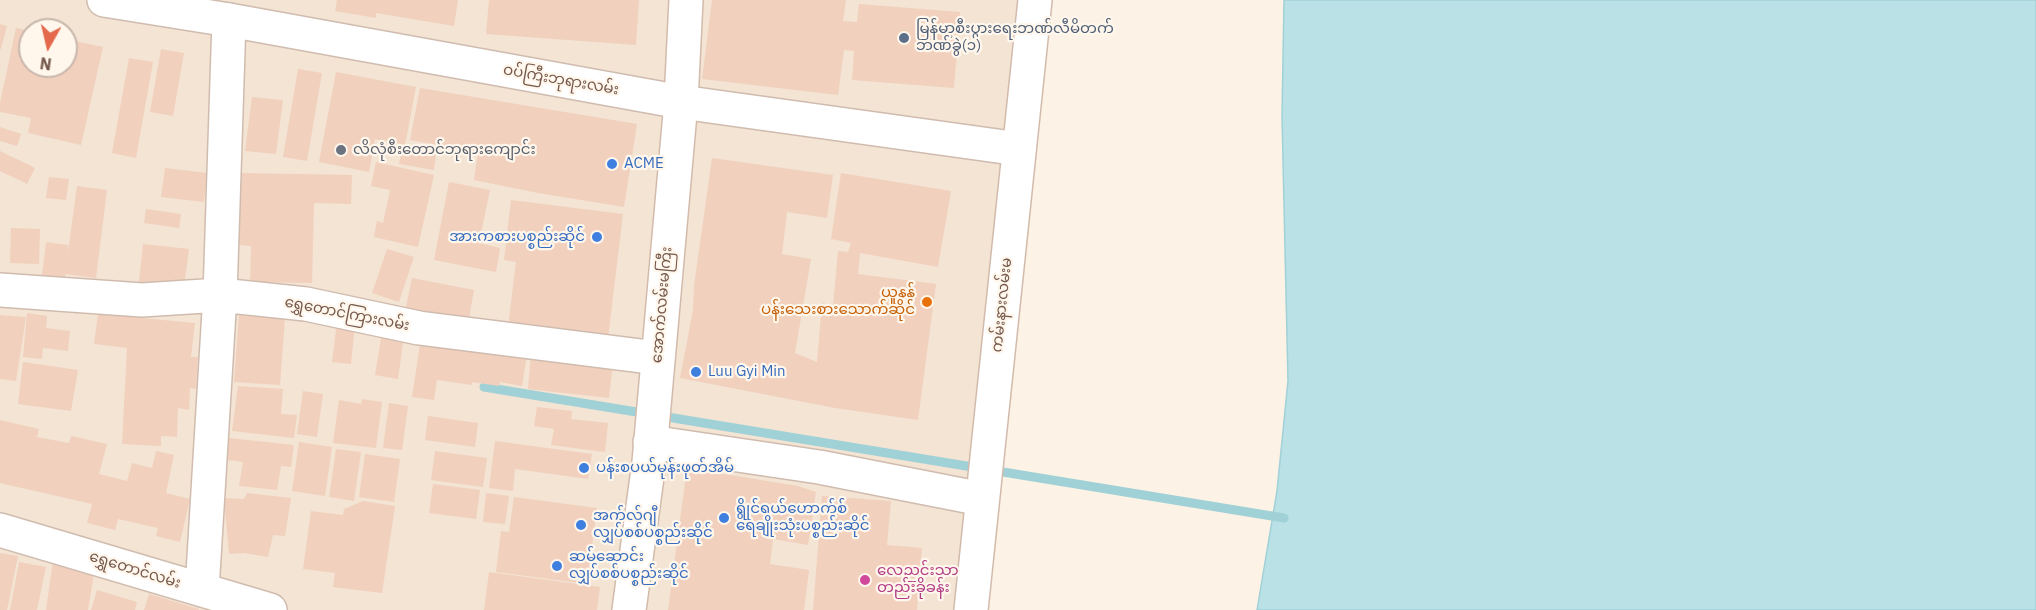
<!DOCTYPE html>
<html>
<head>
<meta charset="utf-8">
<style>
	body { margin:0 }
	#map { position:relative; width:2036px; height:610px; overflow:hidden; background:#fcf2e5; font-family:"IBM Plex Sans",sans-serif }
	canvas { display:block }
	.north { position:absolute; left:18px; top:18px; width:60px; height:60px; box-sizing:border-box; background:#fff6ec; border:2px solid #c8b7ac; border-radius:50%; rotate:188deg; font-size:16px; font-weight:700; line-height:24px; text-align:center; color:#75584b }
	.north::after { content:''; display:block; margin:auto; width:21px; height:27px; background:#e4684c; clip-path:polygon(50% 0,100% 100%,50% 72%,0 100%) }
</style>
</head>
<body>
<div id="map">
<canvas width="2036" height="610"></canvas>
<div class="north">N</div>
</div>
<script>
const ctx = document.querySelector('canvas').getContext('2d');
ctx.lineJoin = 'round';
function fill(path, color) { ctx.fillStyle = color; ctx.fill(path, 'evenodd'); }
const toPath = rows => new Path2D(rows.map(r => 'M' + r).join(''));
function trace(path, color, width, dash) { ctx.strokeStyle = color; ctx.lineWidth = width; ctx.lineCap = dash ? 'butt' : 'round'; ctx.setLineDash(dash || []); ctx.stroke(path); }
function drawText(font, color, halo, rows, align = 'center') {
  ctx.font = font + ' "IBM Plex Sans","Noto Sans Myanmar",sans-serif'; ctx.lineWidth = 4.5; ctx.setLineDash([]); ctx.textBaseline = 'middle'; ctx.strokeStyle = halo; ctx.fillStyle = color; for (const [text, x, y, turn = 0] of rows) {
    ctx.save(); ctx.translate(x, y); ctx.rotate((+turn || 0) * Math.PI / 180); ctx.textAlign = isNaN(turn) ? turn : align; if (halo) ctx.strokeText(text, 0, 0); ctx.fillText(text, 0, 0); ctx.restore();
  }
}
const residential = toPath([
	[0,0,1045,0,963,610,0,610],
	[30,30,66,30,66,66,30,66]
]);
const water = toPath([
	[1284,0,2036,0,2036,610,1257,610,1277,491,1288,381,1282,116,1284,0]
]);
const stream = toPath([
	[484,387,1284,518]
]);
const building = toPath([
	[337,0,458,0,454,26,376,13,376,18,335,11],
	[489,0,639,0,636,45,486,34],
	[712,0,846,0,843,21,857,22,859,4,960,12,954,88,852,80,854,51,844,50,838,95,702,79],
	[0,24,7,26,1,49,0,49],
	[16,28,30,31,30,66,66,66,66,39,103,47,81,145,28,133,31,118,0,112,0,103],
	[161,49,184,53,173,116,150,112],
	[129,58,153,62,136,158,112,153],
	[298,69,322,73,307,161,283,157],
	[336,72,416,87,405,145,375,139,369,172,319,162],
	[420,88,637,124,624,207,538,193,474,180,478,152,410,140],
	[252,97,283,100,276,154,245,151],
	[0,127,21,134,17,146,0,141],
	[402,149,436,154,434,170,399,164],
	[0,151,35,168,27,184,0,171],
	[712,158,833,175,827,218,787,212,782,254,811,259,795,353,817,362,822,303,833,306,838,251,848,252,851,243,831,239,841,173,951,191,938,267,860,253,858,274,936,284,918,420,835,408,680,378,693,310,694,286],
	[376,162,434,175,418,247,374,237,377,221,383,223,390,190,371,186],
	[165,168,207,173,204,202,161,197],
	[240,173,352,175,351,204,314,203,312,283,250,282,251,246,238,245],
	[49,177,69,179,66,200,46,198],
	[449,182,490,190,479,243,500,248,496,272,434,260],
	[77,186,107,190,96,278,65,274,65,278,42,275,46,242,68,245,68,252],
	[511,200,623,214,607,347,507,335,516,262,504,260],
	[146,209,181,214,179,228,144,223],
	[11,228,40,229,39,264,10,263],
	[143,244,189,249,184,287,139,282],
	[387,249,414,257,399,302,372,293],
	[412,278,474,290,468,324,405,312],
	[27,313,47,316,46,328,70,331,68,351,43,348,42,359,23,357],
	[98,314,195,323,191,357,198,357,196,389,190,388,189,410,178,408,177,437,161,436,161,446,122,444,127,348,94,344],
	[0,315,26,317,16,381,0,379],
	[239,315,285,318,280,385,234,382],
	[337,322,355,324,351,364,332,362],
	[383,326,405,329,398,379,375,375],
	[421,338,527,355,522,386,500,382,499,386,472,382,472,385,437,380,434,400,412,397],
	[531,353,613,361,609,398,528,389],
	[23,362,78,370,71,411,18,404],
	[238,386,283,389,281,414,297,415,294,438,232,431],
	[303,391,323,394,317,437,297,434],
	[362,399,382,402,376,448,333,443,339,400,361,404],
	[389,403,408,406,402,450,383,448],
	[537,407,572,411,571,419,608,423,605,452,551,445,554,429,534,426],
	[428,416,478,423,475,447,425,440],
	[0,420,39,429,37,437,69,443,71,436,107,444,99,474,127,481,132,463,152,468,156,451,174,455,166,493,190,499,180,542,156,536,158,528,118,519,115,530,87,523,92,504,0,483],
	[229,438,294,445,291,467,281,466,277,490,239,486,243,462,227,460],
	[495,441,592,454,588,479,515,469,513,491,489,488],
	[299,442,332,447,325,496,292,491],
	[336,449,361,452,354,501,329,497],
	[435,451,487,458,483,487,431,480],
	[365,454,400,459,394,502,359,497],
	[687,468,798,486,816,492,808,545,773,539,770,564,809,570,804,610,668,610],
	[433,484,480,490,476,519,429,513],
	[247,493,291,498,285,536,273,535,268,557,244,553,229,554,224,498,244,499],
	[486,493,509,496,505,524,483,522],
	[822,496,891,501,887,545,922,548,917,610,813,610],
	[514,497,597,508,587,584,496,572,501,531,509,532],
	[363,501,395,506,382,593,333,587,335,573,303,569,311,511,343,515,344,509],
	[0,553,18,556,7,610,0,610],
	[53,561,95,567,88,610,46,610],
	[19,562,46,567,37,610,10,610],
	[489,572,600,587,597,610,484,610],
	[97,590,137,602,135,610,91,610],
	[149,594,199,609,199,610,144,610]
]);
const minor = toPath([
	[0,290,142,300,220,295,306,304,419,328,657,358],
	[650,442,819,467,982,499],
	[0,530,270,610],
	[202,590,220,295,229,20]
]);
const tertiary = toPath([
	[104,0,229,20,681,102,1019,149]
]);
const secondary = toPath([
	[629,610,649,462,681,102,686,0],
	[971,610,1035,0]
]);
const markers = [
	[904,38,6,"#5c6f8a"],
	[341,150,6,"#6b7280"],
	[612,164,6,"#3f7fe0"],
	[597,237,6,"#3f7fe0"],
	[927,302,6,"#e8710a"],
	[696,372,6,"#3f7fe0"],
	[584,468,6,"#3f7fe0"],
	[724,518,6,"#3f7fe0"],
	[581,525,6,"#3f7fe0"],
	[557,566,6,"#3f7fe0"],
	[865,580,6,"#d1479c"]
];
const serviceNames = [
	["မြန်မာ့စီးပွားရေးဘဏ်လီမိတက်",916,29],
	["ဘဏ်ခွဲ(၁)",916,46]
];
const streetNames = [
	["ဝပ်ကြီးဘုရားလမ်း",561,80,10],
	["အောက်လမ်းမကြီး",662,305,-85],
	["ကမ်းနားလမ်းမ",1002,305,-84],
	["ရွှေတောင်ကြားလမ်း",347,314,11],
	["ရွှေတောင်လမ်း",135,570,17]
];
const worshipNames = [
	["လိလုံစီးတောင်ဘုရားကျောင်း",353,150]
];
const shopNames = [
	["ACME",624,164],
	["အားကစားပစ္စည်းဆိုင်",585,237,"right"],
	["Luu Gyi Min",708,372],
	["ပန်းစပယ်မုန်းဖုတ်အိမ်",596,468],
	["ရွိုင်ရယ်ဟောက်စ်",736,509],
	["ရေချိုးသုံးပစ္စည်းဆိုင်",736,526],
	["အက်လ်ဂျီ",593,516],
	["လျှပ်စစ်ပစ္စည်းဆိုင်",593,533],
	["ဆမ်ဆောင်း",569,557],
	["လျှပ်စစ်ပစ္စည်းဆိုင်",569,574]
];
const foodNames = [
	["ယူနန်",915,293],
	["ပန်းသေးစားသောက်ဆိုင်",915,310]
];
const hotelNames = [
	["လေညင်းသာ",877,571],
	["တည်းခိုခန်း",877,588]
];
fill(residential, '#f3e4d4');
fill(water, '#bae1e5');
trace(water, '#a0d1d7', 1.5);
trace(stream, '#a0d1d7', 9);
fill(building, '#f1d0bd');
trace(minor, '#d0bcaf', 36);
trace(tertiary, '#d0bcaf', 36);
trace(secondary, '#d2bbac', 36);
trace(minor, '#fff', 33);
trace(tertiary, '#fff', 33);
trace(secondary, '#fff', 33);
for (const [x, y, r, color] of markers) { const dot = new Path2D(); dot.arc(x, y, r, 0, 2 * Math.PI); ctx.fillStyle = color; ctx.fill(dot); trace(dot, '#fff6ec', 2); }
drawText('15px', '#4e5e75', '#fff6ec', serviceNames, 'left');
drawText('15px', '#75584b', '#fff6ec', streetNames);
drawText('15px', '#5b616d', '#fff6ec', worshipNames, 'left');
drawText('15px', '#366cbe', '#fff6ec', shopNames, 'left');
drawText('15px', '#c56008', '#fff6ec', foodNames, 'right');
drawText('15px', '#b23c85', '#fff6ec', hotelNames, 'left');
</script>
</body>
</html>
